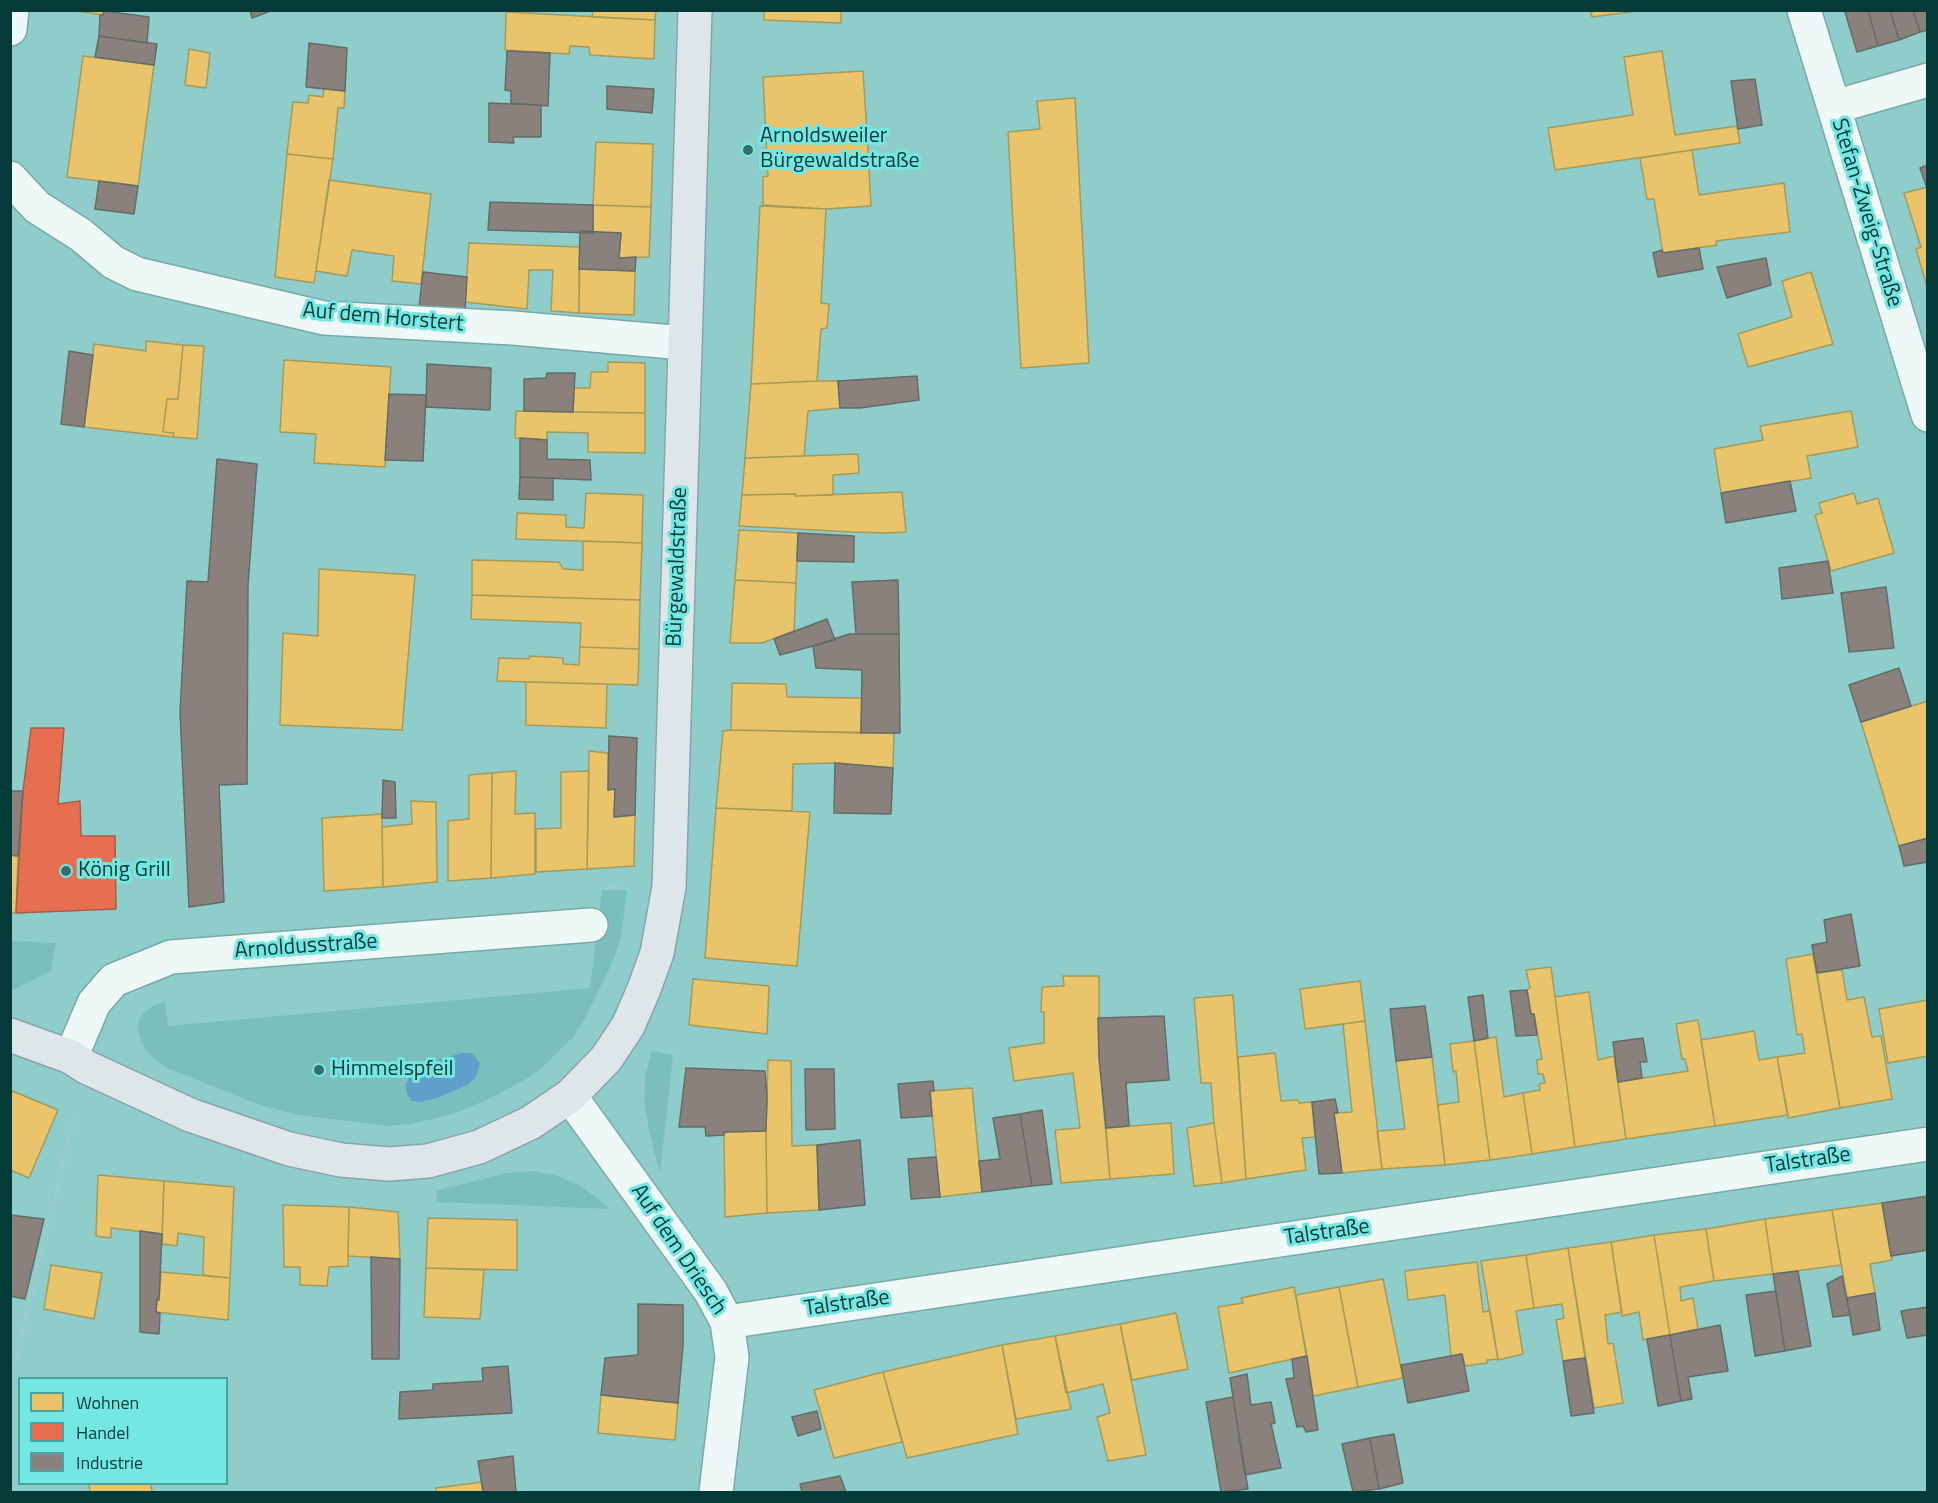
<!DOCTYPE html>
<html>
<head>
<meta charset="utf-8">
<style>
	body { margin:0 }
	#map { position:relative; width:1938px; height:1503px; overflow:hidden; background:#8fcdcb; font-family:"Titillium Web",sans-serif }
	canvas { display:block }
	.frame { position:absolute; inset:0; border:12px solid #043b39; pointer-events:none }
	.legend { position:absolute; left:18px; top:1377px; width:210px; height:108px; box-sizing:border-box; background:#75e7e3; border:2px solid #48a29f; margin:0; padding:8px 10px; list-style:none; font-size:18px; color:#043b39 }
	.legend li { display:flex; align-items:center; gap:12px; height:30px }
	.legend b { width:30px; border:2px solid #48a29f }
</style>
</head>
<body>
<div id="map">
<canvas width="1938" height="1503"></canvas>
<div class="frame"></div>
<ul class="legend">
<li><b style="height:16px;background:#e9c46a"></b>Wohnen</li>
<li><b style="height:16px;background:#e76f51"></b>Handel</li>
<li><b style="height:16px;background:#8a817c"></b>Industrie</li>
</ul>
</div>
<script>
const ctx = document.querySelector('canvas').getContext('2d');
ctx.lineJoin = 'round';
function fill(path, color) { ctx.fillStyle = color; ctx.fill(path, 'evenodd'); }
const toPath = rows => new Path2D(rows.map(r => 'M' + r).join(''));
function trace(path, color, width, dash) { ctx.strokeStyle = color; ctx.lineWidth = width; ctx.lineCap = dash ? 'butt' : 'round'; ctx.setLineDash(dash || []); ctx.stroke(path); }
function drawText(font, color, halo, rows, align = 'center') {
  ctx.font = font + ' "Titillium Web",sans-serif'; ctx.lineWidth = 6; ctx.setLineDash([]); ctx.textBaseline = 'middle'; ctx.strokeStyle = halo; ctx.fillStyle = color; for (const [text, x, y, turn = 0] of rows) {
    ctx.save(); ctx.translate(x, y); ctx.rotate((+turn || 0) * Math.PI / 180); ctx.textAlign = isNaN(turn) ? turn : align; if (halo) ctx.strokeText(text, 0, 0); ctx.fillText(text, 0, 0); ctx.restore();
  }
}
const green = toPath([
	[602,890,627,890,621,938,614,959,584,1020,574,1036,544,1066,526,1079,491,1098,453,1114,411,1124,388,1126,299,1115,260,1105,167,1068,153,1058,145,1049,139,1036,138,1023,143,1013,153,1006,165,1001,168,1026,590,988],
	[11,941,56,943,51,971,11,991],
	[651,1051,673,1055,660,1173,650,1135,644,1102,645,1078],
	[531,1171,555,1175,581,1186,611,1209,437,1202,436,1191,507,1173]
]);
const water = toPath([
	[462,1053,472,1053,480,1063,476,1077,469,1084,437,1098,421,1102,412,1101,407,1094,406,1084,411,1071,416,1067]
]);
const homes = toPath([
	[71,10,104,10,103,15,71,10],
	[593,10,656,10,655,20,592,17,593,10],
	[764,10,841,10,841,23,764,20,764,10],
	[1591,10,1645,10,1592,17,1591,10],
	[506,12,655,20,654,59,590,55,589,47,570,46,569,54,505,50,506,12],
	[189,49,210,53,206,88,185,85,189,49],
	[1662,51,1675,135,1737,126,1740,143,1555,170,1548,128,1633,115,1624,57,1662,51],
	[83,56,154,65,138,186,67,177,83,56],
	[863,71,867,134,766,139,763,77,863,71],
	[324,89,345,91,344,108,338,108,333,159,287,154,293,102,308,103,309,95,323,97,324,89],
	[1075,98,1089,363,1021,368,1008,132,1040,129,1037,101,1075,98],
	[867,134,871,206,826,209,763,205,763,177,768,176,766,139,867,134],
	[596,142,653,144,651,207,593,205,596,142],
	[1692,150,1699,195,1784,183,1790,232,1716,241,1717,245,1663,253,1654,199,1647,199,1640,158,1692,150],
	[287,154,333,159,314,283,275,277,287,154],
	[329,180,431,194,421,284,392,281,394,256,352,250,347,276,316,271,329,180],
	[1928,187,1928,290,1916,249,1921,247,1904,193,1928,187],
	[593,205,651,207,649,257,619,258,621,233,593,233,593,205],
	[760,206,826,209,821,303,829,304,827,328,821,329,817,381,751,384,760,206],
	[469,243,580,247,579,313,551,311,553,270,529,270,527,309,465,302,469,243],
	[579,269,635,271,634,315,579,313,579,269],
	[1811,272,1833,344,1748,367,1738,334,1792,317,1782,281,1811,272],
	[146,341,183,345,178,399,167,399,163,432,174,433,173,437,84,427,94,344,146,351,146,341],
	[183,345,204,346,197,439,173,437,174,433,163,432,167,399,178,399,183,345],
	[284,360,391,367,385,467,314,463,316,434,280,432,284,360],
	[608,362,645,363,645,413,573,412,574,388,590,388,591,372,608,372,608,362],
	[817,381,838,381,840,408,808,411,804,456,745,458,751,384,817,381],
	[516,411,645,413,645,453,588,452,588,433,547,432,547,440,515,438,516,411],
	[1851,411,1858,447,1807,456,1811,478,1721,493,1714,449,1763,440,1760,426,1851,411],
	[858,454,859,473,833,475,833,495,795,496,796,494,742,495,745,458,858,454],
	[902,492,906,532,886,533,852,532,739,526,742,495,796,494,795,496,902,492],
	[586,493,643,495,642,543,516,539,517,513,566,515,566,527,584,528,586,493],
	[1854,493,1857,504,1878,498,1894,553,1831,571,1815,515,1822,513,1819,503,1854,493],
	[739,530,798,533,796,583,735,580,739,530],
	[583,541,642,543,640,600,472,595,472,560,559,562,563,569,583,570,583,541],
	[319,569,415,575,402,730,280,725,283,633,318,636,319,569],
	[735,580,796,583,794,631,762,643,730,643,735,580],
	[472,595,640,600,639,649,580,647,581,623,471,619,472,595],
	[580,647,639,649,638,685,497,681,499,658,529,659,530,656,563,658,563,664,579,665,580,647],
	[526,682,607,684,606,728,526,725,526,682],
	[732,683,786,684,787,697,862,698,861,733,731,730,732,683],
	[1928,701,1928,838,1899,846,1861,722,1928,701],
	[731,730,894,733,893,768,835,763,793,764,792,811,716,808,723,731,731,730],
	[589,751,608,753,608,790,615,789,614,817,635,815,634,866,587,869,589,751],
	[516,771,515,814,535,813,535,874,491,878,492,773,516,771],
	[589,771,587,869,536,872,536,829,561,828,561,772,589,771],
	[492,773,491,878,448,881,448,821,469,819,469,775,492,773],
	[411,801,436,802,437,882,383,887,382,827,412,824,411,801],
	[716,808,810,812,797,966,705,958,716,808],
	[382,814,383,887,324,891,322,818,382,814],
	[10,855,18,856,16,913,10,913,10,855],
	[1813,954,1840,1108,1788,1118,1777,1057,1805,1053,1802,1034,1797,1035,1786,959,1813,954],
	[1551,967,1575,1147,1532,1154,1523,1093,1540,1090,1539,1084,1545,1083,1543,1074,1538,1074,1537,1060,1542,1059,1534,1014,1531,1014,1527,990,1530,988,1526,970,1551,967],
	[1842,970,1847,1000,1864,997,1872,1037,1881,1036,1892,1099,1840,1108,1817,973,1842,970],
	[1063,976,1099,976,1099,1057,1110,1179,1061,1183,1055,1130,1080,1128,1073,1073,1014,1081,1009,1048,1044,1043,1044,1012,1041,1012,1042,987,1064,986,1063,976],
	[693,979,769,986,767,1034,689,1025,693,979],
	[1360,981,1365,1021,1305,1029,1300,989,1360,981],
	[1589,992,1598,1060,1614,1056,1626,1139,1575,1147,1555,997,1589,992],
	[1233,995,1246,1179,1222,1183,1214,1123,1211,1083,1201,1083,1194,998,1233,995],
	[1928,1000,1928,1056,1888,1063,1879,1009,1928,1000],
	[1698,1020,1715,1126,1626,1139,1618,1082,1688,1071,1685,1059,1682,1059,1676,1024,1698,1020],
	[1365,1021,1382,1169,1342,1173,1334,1113,1352,1112,1343,1024,1365,1021],
	[1754,1031,1759,1060,1777,1057,1788,1115,1715,1126,1701,1040,1754,1031],
	[1496,1037,1504,1097,1523,1093,1532,1154,1490,1160,1474,1041,1496,1037],
	[1474,1041,1490,1160,1445,1165,1438,1105,1459,1102,1456,1071,1453,1072,1450,1044,1474,1041],
	[1275,1053,1281,1101,1298,1100,1299,1103,1312,1102,1315,1137,1302,1138,1306,1170,1246,1179,1238,1057,1275,1053],
	[1432,1057,1445,1165,1382,1169,1377,1131,1405,1129,1396,1061,1432,1057],
	[768,1060,791,1061,792,1146,817,1145,819,1210,767,1213,766,1131,768,1060],
	[972,1088,982,1192,940,1197,930,1091,972,1088],
	[10,1090,58,1110,29,1178,10,1170,10,1090],
	[1171,1123,1174,1174,1110,1179,1106,1128,1171,1123],
	[1214,1123,1222,1183,1194,1186,1187,1128,1214,1123],
	[766,1131,767,1213,725,1217,724,1132,766,1131],
	[98,1175,164,1181,162,1234,111,1228,111,1238,96,1236,98,1175],
	[164,1181,234,1187,230,1278,203,1275,204,1237,178,1233,177,1246,162,1244,164,1181],
	[1882,1203,1892,1260,1870,1264,1875,1293,1847,1298,1832,1210,1882,1203],
	[283,1205,349,1207,348,1266,329,1267,327,1286,300,1285,300,1267,284,1267,283,1205],
	[349,1207,398,1212,400,1259,348,1256,349,1207],
	[1832,1210,1841,1265,1773,1274,1765,1219,1832,1210],
	[428,1218,517,1220,517,1270,426,1268,428,1218],
	[1765,1219,1773,1274,1714,1281,1706,1229,1765,1219],
	[1706,1229,1714,1281,1680,1287,1681,1301,1693,1298,1698,1329,1670,1335,1654,1235,1706,1229],
	[1654,1235,1670,1335,1643,1340,1639,1312,1622,1316,1611,1242,1654,1235],
	[1611,1242,1622,1312,1605,1315,1608,1344,1613,1343,1623,1403,1594,1408,1568,1248,1611,1242],
	[1568,1248,1585,1358,1563,1361,1556,1320,1564,1318,1562,1304,1534,1308,1526,1255,1568,1248],
	[1526,1255,1534,1308,1516,1311,1523,1354,1498,1360,1481,1261,1526,1255],
	[1477,1262,1483,1312,1490,1311,1498,1359,1487,1360,1487,1363,1465,1366,1462,1354,1451,1356,1445,1295,1408,1300,1405,1271,1477,1262],
	[51,1265,102,1273,94,1319,44,1309,51,1265],
	[426,1268,484,1270,480,1319,424,1317,426,1268],
	[161,1272,230,1278,228,1320,156,1312,157,1299,159,1300,161,1272],
	[1383,1279,1403,1378,1358,1387,1339,1287,1383,1279],
	[1294,1287,1307,1356,1229,1373,1218,1307,1243,1303,1241,1298,1294,1287],
	[1339,1287,1358,1387,1313,1396,1296,1295,1339,1287],
	[1176,1313,1188,1369,1132,1380,1120,1324,1176,1313],
	[1120,1324,1146,1455,1108,1461,1097,1417,1110,1413,1103,1384,1066,1393,1055,1336,1120,1324],
	[1055,1336,1071,1409,1016,1419,1002,1345,1055,1336],
	[1002,1345,1018,1434,907,1458,883,1372,1002,1345],
	[883,1372,902,1442,834,1458,814,1390,883,1372],
	[601,1395,678,1403,675,1440,598,1433,601,1395],
	[482,1482,483,1492,436,1492,436,1488,482,1482],
	[89,1484,151,1484,152,1492,90,1492,89,1484]
]);
const shops = toPath([
	[31,728,64,728,58,804,80,801,81,836,115,836,116,909,16,913,23,791,31,728]
]);
const industry = toPath([
	[250,10,273,10,252,18,250,10],
	[1850,10,1868,10,1878,46,1857,52,1845,12,1850,10],
	[1868,10,1890,10,1899,40,1878,46,1868,10],
	[1890,10,1913,10,1920,32,1899,40,1890,10],
	[1913,10,1928,10,1928,30,1920,32,1913,10],
	[104,11,149,17,147,43,99,36,100,15,103,15,104,11],
	[99,36,157,44,154,65,95,57,99,36],
	[309,43,347,48,345,91,306,87,309,43],
	[507,51,550,53,548,106,511,103,511,91,505,90,507,51],
	[1755,79,1762,125,1738,129,1731,81,1755,79],
	[607,86,654,89,652,113,607,109,607,86],
	[489,103,541,105,541,137,513,137,514,143,489,142,489,103],
	[1928,165,1928,187,1927,188,1920,168,1928,165],
	[99,181,138,186,134,214,95,209,99,181],
	[490,202,593,205,593,233,488,230,490,202],
	[580,231,621,233,619,258,636,257,635,271,579,269,580,231],
	[1699,248,1703,269,1658,277,1653,253,1662,250,1663,253,1699,248],
	[1766,258,1771,285,1727,298,1717,267,1766,258],
	[423,272,467,277,465,310,419,307,423,272],
	[69,351,93,355,84,427,61,424,69,351],
	[427,364,491,368,490,410,426,407,427,364],
	[547,373,575,373,573,412,524,411,524,379,546,378,547,373],
	[917,376,919,400,860,408,840,408,838,381,917,376],
	[389,394,426,395,423,461,385,460,389,394],
	[520,438,547,440,547,459,590,460,591,480,520,477,520,438],
	[217,459,257,464,248,585,247,784,219,785,224,902,189,907,180,712,187,581,208,582,217,459],
	[520,477,553,478,553,500,519,499,520,477],
	[1790,481,1796,511,1726,523,1721,493,1790,481],
	[798,533,854,536,854,562,797,561,798,533],
	[1828,561,1833,593,1782,599,1779,568,1828,561],
	[898,580,899,634,856,634,852,582,898,580],
	[1886,587,1894,648,1849,652,1841,593,1886,587],
	[827,619,835,640,780,655,774,639,827,619],
	[849,634,899,634,900,733,861,733,862,670,816,668,813,646,849,634],
	[1899,668,1911,706,1861,722,1849,685,1899,668],
	[609,736,637,738,635,815,614,817,615,789,608,790,609,736],
	[835,763,893,768,891,814,834,813,835,763],
	[383,780,395,782,396,818,382,818,383,780],
	[10,791,23,791,18,856,10,855,10,791],
	[1928,838,1928,862,1904,866,1899,846,1928,838],
	[1851,914,1860,966,1817,973,1812,945,1827,942,1824,920,1851,914],
	[1527,990,1531,1014,1534,1014,1537,1035,1516,1036,1510,991,1527,990],
	[1483,995,1488,1038,1474,1041,1468,997,1483,995],
	[1425,1006,1432,1057,1396,1061,1390,1009,1425,1006],
	[1164,1016,1169,1080,1126,1083,1129,1126,1106,1128,1099,1057,1098,1018,1164,1016],
	[1643,1038,1647,1062,1640,1062,1642,1078,1618,1082,1613,1042,1643,1038],
	[686,1068,765,1071,767,1097,766,1131,724,1132,724,1135,706,1136,705,1127,679,1127,686,1068],
	[805,1069,834,1069,835,1129,806,1130,805,1069],
	[933,1081,934,1091,930,1091,932,1116,901,1118,898,1084,933,1081],
	[1335,1099,1338,1113,1334,1113,1342,1173,1319,1174,1312,1102,1335,1099],
	[1042,1110,1052,1184,1032,1186,1020,1114,1042,1110],
	[1020,1114,1032,1186,982,1192,979,1161,1000,1159,993,1118,1020,1114],
	[860,1140,865,1205,819,1210,817,1145,860,1140],
	[936,1157,940,1197,911,1199,908,1159,936,1157],
	[1928,1196,1928,1250,1891,1256,1882,1203,1928,1196],
	[10,1215,44,1219,25,1299,10,1296,10,1215],
	[140,1231,162,1234,159,1300,157,1299,156,1312,160,1313,159,1334,140,1332,140,1231],
	[371,1257,400,1259,399,1359,372,1359,371,1257],
	[1798,1271,1811,1346,1785,1351,1773,1274,1798,1271],
	[1842,1276,1850,1315,1833,1317,1827,1284,1842,1276],
	[1776,1291,1785,1351,1755,1356,1746,1295,1776,1291],
	[1875,1293,1880,1330,1853,1335,1847,1298,1875,1293],
	[638,1304,683,1305,683,1345,678,1403,601,1395,605,1358,638,1355,638,1304],
	[1928,1307,1928,1335,1907,1338,1901,1311,1928,1307],
	[1720,1325,1728,1371,1688,1377,1692,1399,1681,1401,1670,1335,1720,1325],
	[1670,1335,1681,1401,1658,1406,1647,1339,1670,1335],
	[1462,1354,1469,1391,1408,1403,1401,1365,1462,1354],
	[1307,1356,1318,1430,1306,1432,1303,1426,1297,1427,1286,1379,1294,1378,1292,1359,1307,1356],
	[1585,1358,1594,1413,1571,1416,1563,1361,1585,1358],
	[508,1366,512,1413,399,1419,400,1392,433,1390,433,1384,483,1381,482,1368,508,1366],
	[1247,1374,1251,1405,1271,1402,1275,1423,1271,1424,1281,1468,1245,1475,1230,1378,1247,1374],
	[1233,1397,1248,1489,1221,1492,1206,1402,1233,1397],
	[817,1411,821,1429,798,1436,792,1417,817,1411],
	[1394,1434,1403,1483,1379,1489,1370,1438,1394,1434],
	[1370,1438,1379,1489,1353,1492,1342,1444,1370,1438],
	[513,1456,516,1492,483,1492,478,1461,513,1456],
	[840,1476,846,1492,802,1492,800,1484,840,1476]
]);
const path = toPath([
	[609,887,626,887],
	[10,1383,76,1110]
]);
const minor = toPath([
	[1804,10,1928,415],
	[10,29,12,10],
	[1834,107,1928,80],
	[10,178,37,207,81,235,113,262,137,274,324,318,513,328,684,343],
	[71,1057,94,1003,114,980,171,957,591,925],
	[570,1096,711,1292,727,1322,732,1357,716,1492],
	[727,1322,1928,1144]
]);
const major = toPath([
	[10,1035,71,1057,86,1067,190,1115,289,1149,341,1160,389,1164,428,1161,479,1147,530,1123,570,1096,606,1059,628,1026,644,989,657,953,669,887,695,10]
]);
const markers = [
	[748,150,6,"#356e6c"],
	[66,871,6,"#356e6c"],
	[319,1070,6,"#356e6c"]
];
const poiNames = [
	["Arnoldsweiler",760,137],
	["Bürgewaldstraße",760,162],
	["König Grill",78,871],
	["Himmelspfeil",331,1070]
];
const streetNames = [
	["Stefan-Zweig-Straße",1866,213,73],
	["Auf dem Horstert",383,318,5],
	["Bürgewaldstraße",678,567,-88],
	["Arnoldusstraße",306,947,-4],
	["Talstraße",1808,1161,-8],
	["Talstraße",1327,1233,-8],
	["Auf dem Driesch",678,1250,56],
	["Talstraße",847,1304,-8]
];
fill(green, '#7bbfbc');
fill(water, '#629ecc');
fill(homes, '#e9c46a');
trace(homes, '#a49b5b', 1.5);
fill(shops, '#e76f51');
trace(shops, '#a35f4a', 1.5);
fill(industry, '#8a817c');
trace(industry, '#626c68', 1.5);
trace(minor, '#77a9a8', 36);
trace(major, '#89a3ab', 36);
trace(path, '#b4c7c7', 4, [1.5, 4.5]);
trace(minor, '#eef8f7', 33);
trace(major, '#dfe6ea', 33);
for (const [x, y, r, color] of markers) { const dot = new Path2D(); dot.arc(x, y, r, 0, 2 * Math.PI); ctx.fillStyle = color; ctx.fill(dot); trace(dot, '#75e7e3', 2); }
drawText('22px', '#043b39', '#75e7e3', poiNames, 'left');
drawText('22px', '#043b39', '#75e7e3', streetNames);
</script>
</body>
</html>
